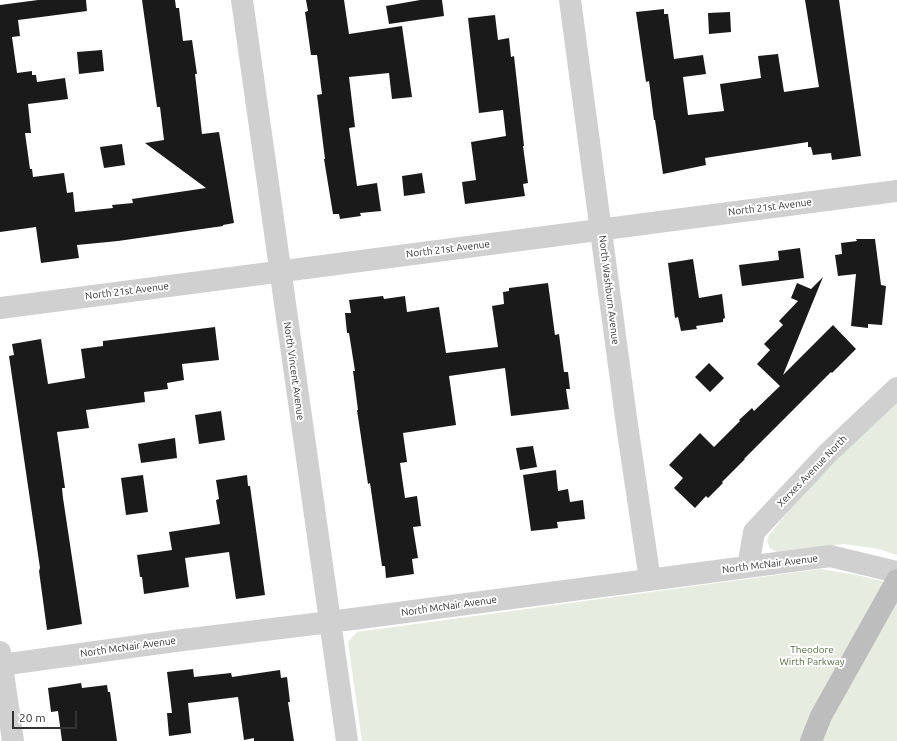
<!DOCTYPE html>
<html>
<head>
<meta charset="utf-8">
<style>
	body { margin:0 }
	#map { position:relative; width:897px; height:741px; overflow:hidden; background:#fff; font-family:Ubuntu,sans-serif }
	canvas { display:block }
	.scale { position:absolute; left:12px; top:711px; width:65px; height:18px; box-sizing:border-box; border:2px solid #333; border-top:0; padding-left:5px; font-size:12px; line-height:14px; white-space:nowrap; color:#333; -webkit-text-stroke:3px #fff; paint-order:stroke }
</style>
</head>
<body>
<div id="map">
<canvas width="897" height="741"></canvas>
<div class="scale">20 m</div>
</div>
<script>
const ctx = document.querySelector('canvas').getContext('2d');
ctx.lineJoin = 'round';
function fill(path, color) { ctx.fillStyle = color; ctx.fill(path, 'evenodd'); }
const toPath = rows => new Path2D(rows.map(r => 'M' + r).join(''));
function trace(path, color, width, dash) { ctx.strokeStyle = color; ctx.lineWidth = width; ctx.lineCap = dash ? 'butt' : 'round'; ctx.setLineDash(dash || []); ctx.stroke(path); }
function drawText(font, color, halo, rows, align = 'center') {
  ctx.font = font + ' Ubuntu,sans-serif'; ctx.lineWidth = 4; ctx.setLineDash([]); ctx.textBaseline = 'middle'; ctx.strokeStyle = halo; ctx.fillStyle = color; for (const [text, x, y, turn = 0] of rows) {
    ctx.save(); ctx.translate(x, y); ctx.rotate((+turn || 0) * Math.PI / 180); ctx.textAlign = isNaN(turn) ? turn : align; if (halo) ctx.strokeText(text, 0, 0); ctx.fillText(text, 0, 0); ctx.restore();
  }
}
const green = toPath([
	[897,402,897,555,879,549,843,544,777,552,770,548,767,541,769,535,788,512,836,459],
	[821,569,861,576,897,585,897,741,362,741,348,642,357,632]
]);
const building = toPath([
	[38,0,86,0,87,11,18,20,20,36,12,37,17,73,32,71,32,75,36,75,37,82,65,78,68,99,28,104,31,133,25,133,30,169,32,169,33,177,64,173,67,193,73,192,75,212,113,208,112,205,133,203,132,199,206,188,145,143,164,140,160,107,157,107,142,0,175,0,176,8,179,8,183,41,192,40,197,74,195,74,202,134,219,132,234,223,223,225,223,226,118,241,77,245,79,258,41,263,36,227,0,232,0,5],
	[306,0,344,0,349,34,402,26,412,97,392,99,389,73,349,77,355,127,349,128,357,186,377,183,381,211,360,213,361,216,340,219,339,214,333,214,324,159,325,159,317,95,322,94,317,55,311,55,305,12,308,11],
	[420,0,442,0,444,16,389,24,386,6],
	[805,0,839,0,861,156,832,160,831,153,813,155,811,147,808,147,808,142,705,158,706,165,663,174,655,120,654,120,649,81,646,82,636,12,664,9,664,14,668,14,674,59,703,55,706,74,683,77,688,115,724,111,720,84,761,78,758,56,778,54,784,92,819,87],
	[730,12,731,32,709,34,708,13],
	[495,15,498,40,509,38,511,57,514,56,524,146,523,146,528,183,523,184,525,196,465,204,462,182,476,180,471,142,506,136,503,110,479,113,468,18],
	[102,50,104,71,79,74,77,52],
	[122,144,125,165,104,168,100,147],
	[422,173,425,193,404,196,402,176],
	[856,239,875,239,881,285,886,286,882,325,868,324,868,328,851,326,856,274,838,276,835,255,842,254,841,243,857,241],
	[800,248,804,278,742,286,739,265,779,260,778,251],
	[693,259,699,298,722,294,725,318,723,319,723,322,696,326,697,329,681,331,678,317,675,318,668,263],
	[823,277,783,375,833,325,856,349,832,373,831,372,744,459,745,459,722,482,723,483,708,498,706,496,695,508,674,488,683,478,669,465,700,433,714,447,740,421,739,420,752,408,754,411,780,386,757,364,770,350,764,344,783,325,779,321,798,301,791,298,797,283,811,289],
	[548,283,555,335,559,334,564,372,568,372,570,389,566,389,569,409,511,416,505,368,449,376,456,425,403,433,407,462,400,463,405,498,417,496,421,526,413,527,418,558,412,559,414,574,386,578,385,566,382,566,370,483,368,484,357,410,358,410,353,371,355,371,349,333,347,333,345,313,351,313,349,300,383,296,384,299,405,296,407,312,439,307,446,353,498,347,492,306,504,304,503,292,509,291,509,288],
	[215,327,219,360,182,364,184,380,167,383,168,389,144,392,145,402,86,410,89,428,57,432,65,488,62,488,63,498,82,624,47,630,39,571,40,568,9,356,14,355,12,344,41,339,48,384,85,378,81,349,103,346,103,341],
	[709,363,724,378,710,392,695,377],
	[221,411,225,440,199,444,195,415],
	[175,438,177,458,141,463,138,444],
	[533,446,537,467,520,470,516,448],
	[556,470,558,491,568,489,570,502,583,500,585,519,557,522,558,528,531,531,523,475],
	[143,475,148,512,126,515,121,478],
	[247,475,248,486,250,486,265,595,236,599,229,552,185,558,189,587,144,594,142,577,140,577,137,555,172,550,169,532,220,524,216,500,219,499,216,480],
	[193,669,194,677,231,673,232,677,280,670,281,678,287,677,290,702,288,702,294,741,254,741,254,738,244,740,238,697,188,703,191,733,169,736,167,713,172,713,167,672],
	[81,683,82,688,107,685,108,692,110,692,117,741,62,741,58,711,51,712,48,688]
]);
const street = toPath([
	[242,0,347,741],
	[570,0,627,425,650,580],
	[0,308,897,191],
	[748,567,754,532,828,453,897,388],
	[0,652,13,741],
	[0,665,175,641,330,622,830,556,897,572]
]);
const secondary = toPath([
	[811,741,821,716,897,580]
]);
const streetNames = [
	["North 21st Avenue",770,207,-7],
	["North 21st Avenue",448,249,-7],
	["North Washburn Avenue",609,290,83],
	["North 21st Avenue",127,291,-7],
	["North Vincent Avenue",294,371,82],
	["Xerxes Avenue North",812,471,-46],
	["North McNair Avenue",770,564,-7],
	["North McNair Avenue",449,606,-8],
	["North McNair Avenue",128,647,-8]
];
const parkNames = [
	["Theodore",812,650],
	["Wirth Parkway",812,662]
];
fill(green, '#e6ecdf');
fill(building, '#1a1a1a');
trace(street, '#d0d0d0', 22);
trace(secondary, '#bdbdbd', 22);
drawText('10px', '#333', '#fff', streetNames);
drawText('10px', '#56703f', '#fff', parkNames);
</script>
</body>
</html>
